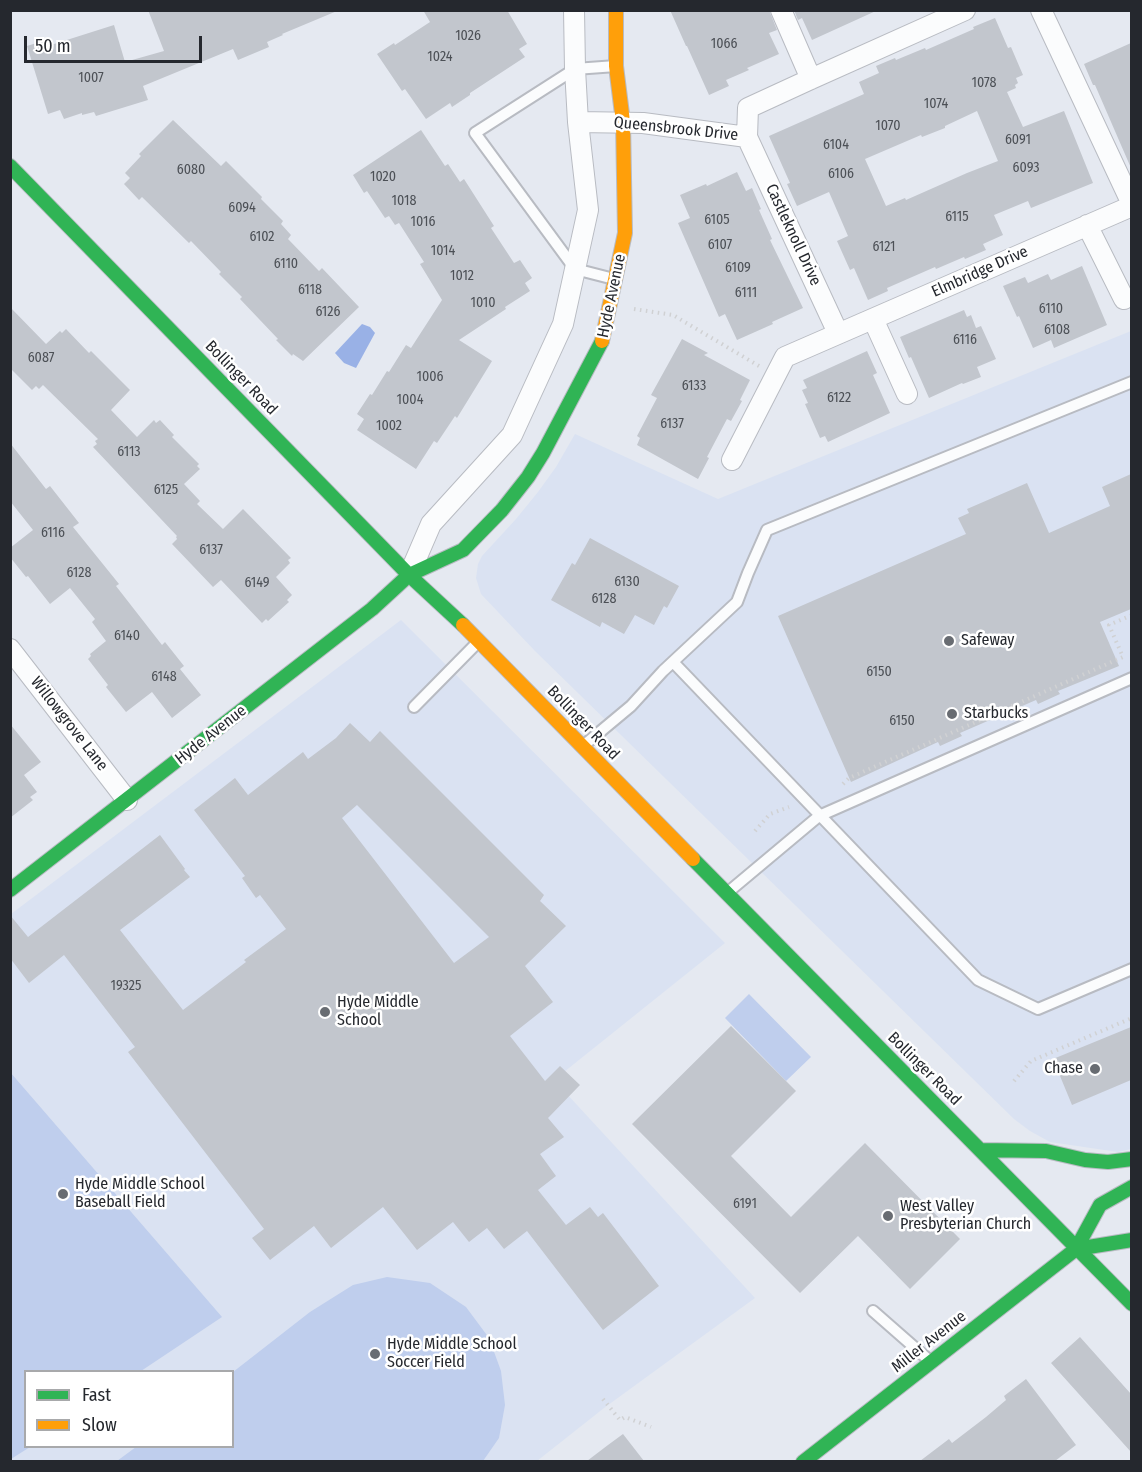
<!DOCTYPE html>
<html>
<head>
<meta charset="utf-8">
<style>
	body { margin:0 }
	#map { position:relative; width:1142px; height:1472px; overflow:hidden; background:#e5e9f1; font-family:"Fira Sans Condensed",sans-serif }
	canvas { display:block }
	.frame { position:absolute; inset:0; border:12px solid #25282e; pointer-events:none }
	.legend { position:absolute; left:24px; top:1370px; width:210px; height:78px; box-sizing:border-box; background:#fff; border:2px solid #a8a9ab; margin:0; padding:8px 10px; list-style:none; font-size:18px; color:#25282e }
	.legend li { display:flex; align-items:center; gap:12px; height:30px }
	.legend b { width:30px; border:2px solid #a8a9ab }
	.scale { position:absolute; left:24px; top:36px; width:178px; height:27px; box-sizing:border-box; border:3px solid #25282e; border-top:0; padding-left:8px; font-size:18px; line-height:21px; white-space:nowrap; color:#25282e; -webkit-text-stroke:4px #fff; paint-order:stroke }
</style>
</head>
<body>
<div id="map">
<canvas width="1142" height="1472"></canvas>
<div class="frame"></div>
<ul class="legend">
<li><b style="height:8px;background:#30b455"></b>Fast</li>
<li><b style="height:8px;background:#ff9f0a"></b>Slow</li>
</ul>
<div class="scale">50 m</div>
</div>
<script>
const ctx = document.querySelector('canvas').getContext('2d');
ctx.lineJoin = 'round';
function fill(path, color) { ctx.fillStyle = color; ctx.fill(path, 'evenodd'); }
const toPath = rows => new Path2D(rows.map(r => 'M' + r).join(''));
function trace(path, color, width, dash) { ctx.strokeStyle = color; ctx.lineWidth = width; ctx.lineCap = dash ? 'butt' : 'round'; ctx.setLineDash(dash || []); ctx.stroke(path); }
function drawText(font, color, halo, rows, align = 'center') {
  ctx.font = font + ' "Fira Sans Condensed",sans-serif'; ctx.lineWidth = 5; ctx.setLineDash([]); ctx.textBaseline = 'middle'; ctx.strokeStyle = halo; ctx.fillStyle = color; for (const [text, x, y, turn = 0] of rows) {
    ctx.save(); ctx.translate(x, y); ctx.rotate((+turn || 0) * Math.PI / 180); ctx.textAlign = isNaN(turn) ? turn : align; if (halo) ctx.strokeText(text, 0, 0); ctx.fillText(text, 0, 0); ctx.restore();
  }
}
const built = toPath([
	[1131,331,1131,1149,1118,1152,1050,1142,1030,1131,1014,1119,535,651,481,594,476,578,478,564,482,556,516,519,538,492,556,467,575,434,718,499],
	[401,620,725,943,554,1080,755,1298,604,1408,537,1461,11,1462,11,914],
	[26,1372,232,1372,232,1446,26,1446]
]);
const green = toPath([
	[749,994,811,1057,786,1081,725,1018],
	[10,1072,222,1317,141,1371,26,1372,26,1446,30,1447,11,1459],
	[387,1277,430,1283,466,1307,489,1338,501,1371,505,1405,499,1438,483,1461,117,1461,136,1447,232,1446,233,1372,310,1312,353,1285]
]);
const water = toPath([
	[362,324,370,327,375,333,356,368,344,363,335,353]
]);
const building = toPath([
	[148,10,337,10,337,11,282,34,283,35,267,42,269,47,238,60,233,49,143,86,148,100,96,116,94,112,82,115,82,113,64,119,60,110,48,114,27,46,49,39,51,45,114,25,125,62,164,51],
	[423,10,507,10,527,44,519,49,525,57,470,93,470,95,452,107,450,103,426,119,405,89,402,91,377,54,394,43,395,45,430,22],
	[670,10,769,10,777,30,769,33,779,54,747,68,749,70,726,80,729,86,709,95,687,46,686,46],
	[794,10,878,10,812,40,802,18,798,20],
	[995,18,1008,48,1011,47,1023,75,1016,78,1018,83,1015,85,1016,88,1007,92,1023,127,1064,111,1093,183,1031,208,1028,201,994,215,1003,235,983,244,986,250,965,259,964,257,936,269,935,267,887,288,888,291,868,300,854,268,850,270,837,241,848,236,829,192,797,206,787,184,790,183,769,136,864,94,859,82,879,73,876,66,895,58,896,60,925,48,926,50,974,29,973,27],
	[977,111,998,161,967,173,906,200,905,198,886,206,865,159,921,135,922,137,945,128,945,126],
	[1131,43,1131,168,1095,85,1093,85,1084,64],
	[173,120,221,166,226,161,262,197,261,199,283,221,281,224,291,235,288,239,319,271,322,268,359,307,303,361,293,354,292,356,276,340,278,339,240,299,242,297,219,274,221,272,191,241,189,243,142,197,139,200,124,184,130,178,125,173,141,156,139,154],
	[421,130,445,166,448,164,460,182,464,179,494,226,491,228,514,263,520,260,532,278,525,283,530,291,505,307,506,309,459,340,492,361,457,418,455,416,437,443,434,441,416,469,357,430,364,419,357,414,370,394,372,395,387,371,389,372,406,345,411,348,442,300,420,264,424,262,399,223,395,225,389,216,385,218,367,191,364,193,353,175],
	[737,172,746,191,752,188,761,209,759,210,772,239,770,240,803,308,772,322,773,324,737,340,725,314,719,317,678,223,690,218,680,195,706,184,707,186],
	[1082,266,1107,325,1054,348,1051,340,1033,348,1019,316,1017,317,1003,286,1025,277,1028,283,1048,274,1051,280],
	[10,307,46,344,60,331,62,333,66,329,89,353,91,351,130,390,111,410,137,437,154,420,156,423,160,420,174,435,172,437,199,464,197,466,200,469,184,484,200,501,197,504,223,529,243,509,291,558,288,560,290,563,276,577,292,595,287,600,289,602,268,621,266,619,262,623,221,580,213,587,172,544,177,539,176,537,177,536,93,447,97,444,95,441,98,439,43,385,39,389,36,386,32,390,10,368],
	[964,310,967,317,971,315,976,328,981,326,996,359,977,367,981,377,963,384,962,383,929,398,911,357,909,358,900,337],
	[682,339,708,353,704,355,750,380,740,400,742,401,731,421,727,419,707,457,709,458,698,479,637,445,640,438,637,436,657,398,651,395],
	[867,351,877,373,873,375,890,413,828,442,825,436,820,438,805,404,808,403,802,390,807,388,803,380],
	[10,443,46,489,50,486,79,523,73,527,119,584,116,586,162,645,165,642,184,666,180,669,201,695,172,718,152,692,126,712,106,687,108,685,88,659,91,656,90,654,106,641,92,622,95,619,70,588,50,604,28,576,26,577,10,557,10,548,33,530,10,501],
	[1131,474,1131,609,1100,622,1119,666,1058,691,1060,694,1038,704,1036,700,960,733,962,736,940,746,938,742,851,782,778,616,966,534,958,518,969,513,967,509,1027,483,1049,533,1110,506,1102,487],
	[590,538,679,586,667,608,664,606,654,625,635,615,624,634,602,622,600,627,551,600,572,563,575,565],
	[350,723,370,742,380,731,544,895,540,901,566,926,525,966,553,1002,510,1036,545,1081,560,1066,580,1085,548,1118,564,1137,540,1154,556,1176,538,1190,566,1225,590,1207,598,1217,603,1213,659,1286,603,1330,527,1231,504,1249,487,1228,469,1242,453,1222,417,1250,383,1207,331,1248,314,1226,270,1260,252,1238,264,1229,128,1052,135,1047,64,955,29,983,10,958,10,915,28,937,160,835,185,869,184,870,190,877,120,930,183,1010,246,962,244,960,286,929,260,895,256,898,242,878,245,876,194,810,235,778,248,795,303,752,308,759,336,738],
	[357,805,489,937,454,963,342,818],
	[10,724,41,762,24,775,37,792,30,797,33,800,10,818],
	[731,1026,796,1091,731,1156,791,1217,865,1143,960,1239,910,1289,858,1236,800,1293,632,1124],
	[1131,1027,1131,1080,1072,1105,1053,1059],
	[1080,1337,1131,1394,1131,1452,1051,1363],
	[1026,1379,1076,1445,1055,1461,920,1461,949,1439,952,1443,986,1417,1006,1400,1004,1396],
	[623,1434,644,1461,587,1461,608,1445]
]);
const path = toPath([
	[634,309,673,315,759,366],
	[843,784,849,778,1123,657,1109,625,1132,615],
	[755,831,770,814,789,807],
	[1014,1081,1031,1061,1132,1018],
	[603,1399,620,1420,625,1417,651,1427]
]);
const lane = toPath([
	[614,279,575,269,475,133,575,69,616,66],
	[673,662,978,980,1038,1009,1132,969],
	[414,707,479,641],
	[583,746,631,706,663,671,737,602,748,573,767,530,1132,382],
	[727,893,819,816,1132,678],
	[873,1311,930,1361]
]);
const street = toPath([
	[781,10,811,79],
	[1041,10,1132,204],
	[578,122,643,123,747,137,748,108,811,79,965,10],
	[747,137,838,333],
	[1087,225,1124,299],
	[873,319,907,394],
	[732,460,785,357,1132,206],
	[409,575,431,524,512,435,563,324,588,210,578,122,575,69,574,10],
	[10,649,127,800]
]);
const fast = toPath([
	[10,166,409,575,463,625],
	[693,859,1132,1304],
	[10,890,372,609,409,575,463,550,502,510,528,477,543,453,602,341],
	[980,1150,1046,1151,1085,1160,1108,1162,1132,1159],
	[1076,1249,1132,1240],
	[803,1462,1076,1249,1100,1205,1132,1187]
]);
const slow = toPath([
	[602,341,625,233,623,122,616,66,616,10],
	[463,625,693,859]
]);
const markers = [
	[949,641,6,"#686c72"],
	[952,714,6,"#686c72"],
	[325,1012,6,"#686c72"],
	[1095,1069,6,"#686c72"],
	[63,1194,6,"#686c72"],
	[888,1216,6,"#686c72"],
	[375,1354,6,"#686c72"]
];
const numberNames = [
	["1026",468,36],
	["1066",724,44],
	["1024",440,57],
	["1007",91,78],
	["1078",984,83],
	["1074",936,104],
	["1070",888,126],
	["6091",1018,140],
	["6104",836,145],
	["6093",1026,168],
	["6080",191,170],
	["6106",841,174],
	["1020",383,177],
	["1018",404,201],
	["6094",242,208],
	["6115",957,217],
	["6105",717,220],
	["1016",423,222],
	["6102",262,237],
	["6107",720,245],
	["6121",884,247],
	["1014",443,251],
	["6110",286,264],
	["6109",738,268],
	["1012",462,276],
	["6118",310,290],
	["6111",746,293],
	["1010",483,303],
	["6110",1051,309],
	["6126",328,312],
	["6108",1057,330],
	["6116",965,340],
	["6087",41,358],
	["1006",430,377],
	["6133",694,386],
	["6122",839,398],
	["1004",410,400],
	["6137",672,424],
	["1002",389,426],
	["6113",129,452],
	["6125",166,490],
	["6116",53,533],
	["6137",211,550],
	["6128",79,573],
	["6130",627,582],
	["6149",257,583],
	["6128",604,599],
	["6140",127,636],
	["6150",879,672],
	["6148",164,677],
	["6150",902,721],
	["19325",126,986],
	["6191",745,1204]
];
const streetNames = [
	["Queensbrook Drive",676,129,6],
	["Castleknoll Drive",793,235,65],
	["Elmbridge Drive",980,272,-24],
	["Hyde Avenue",612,296,-78],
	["Bollinger Road",241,378,46],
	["Bollinger Road",583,723,46],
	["Willowgrove Lane",69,724,52],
	["Hyde Avenue",211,735,-38],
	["Bollinger Road",924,1069,45],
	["Miller Avenue",929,1342,-38]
];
const poiNames = [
	["Safeway",961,641],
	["Starbucks",964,714],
	["Hyde Middle",337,1003],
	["School",337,1021],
	["Chase",1083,1069,"right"],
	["Hyde Middle School",75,1185],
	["Baseball Field",75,1203],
	["West Valley",900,1207],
	["Presbyterian Church",900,1225],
	["Hyde Middle School",387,1345],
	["Soccer Field",387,1363]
];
fill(built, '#dae2f2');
fill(green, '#bfceed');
fill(water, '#99b1e6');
fill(building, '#c2c6cd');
trace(lane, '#b8bbc2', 14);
trace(street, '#b8bbc2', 22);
trace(fast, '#b8bbc2', 16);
trace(slow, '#b8bbc2', 16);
trace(path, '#d0d1d3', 4, [1.5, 4.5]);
trace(lane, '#fbfcfd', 10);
trace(street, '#fbfcfd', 20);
trace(fast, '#30b455', 14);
trace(slow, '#ff9f0a', 14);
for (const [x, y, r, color] of markers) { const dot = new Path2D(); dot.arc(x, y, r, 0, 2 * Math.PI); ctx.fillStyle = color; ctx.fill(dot); trace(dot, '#fff', 2); }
drawText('14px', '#4c5056', null, numberNames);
drawText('16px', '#25282e', '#fff', streetNames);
drawText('16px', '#25282e', '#fff', poiNames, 'left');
</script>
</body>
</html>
